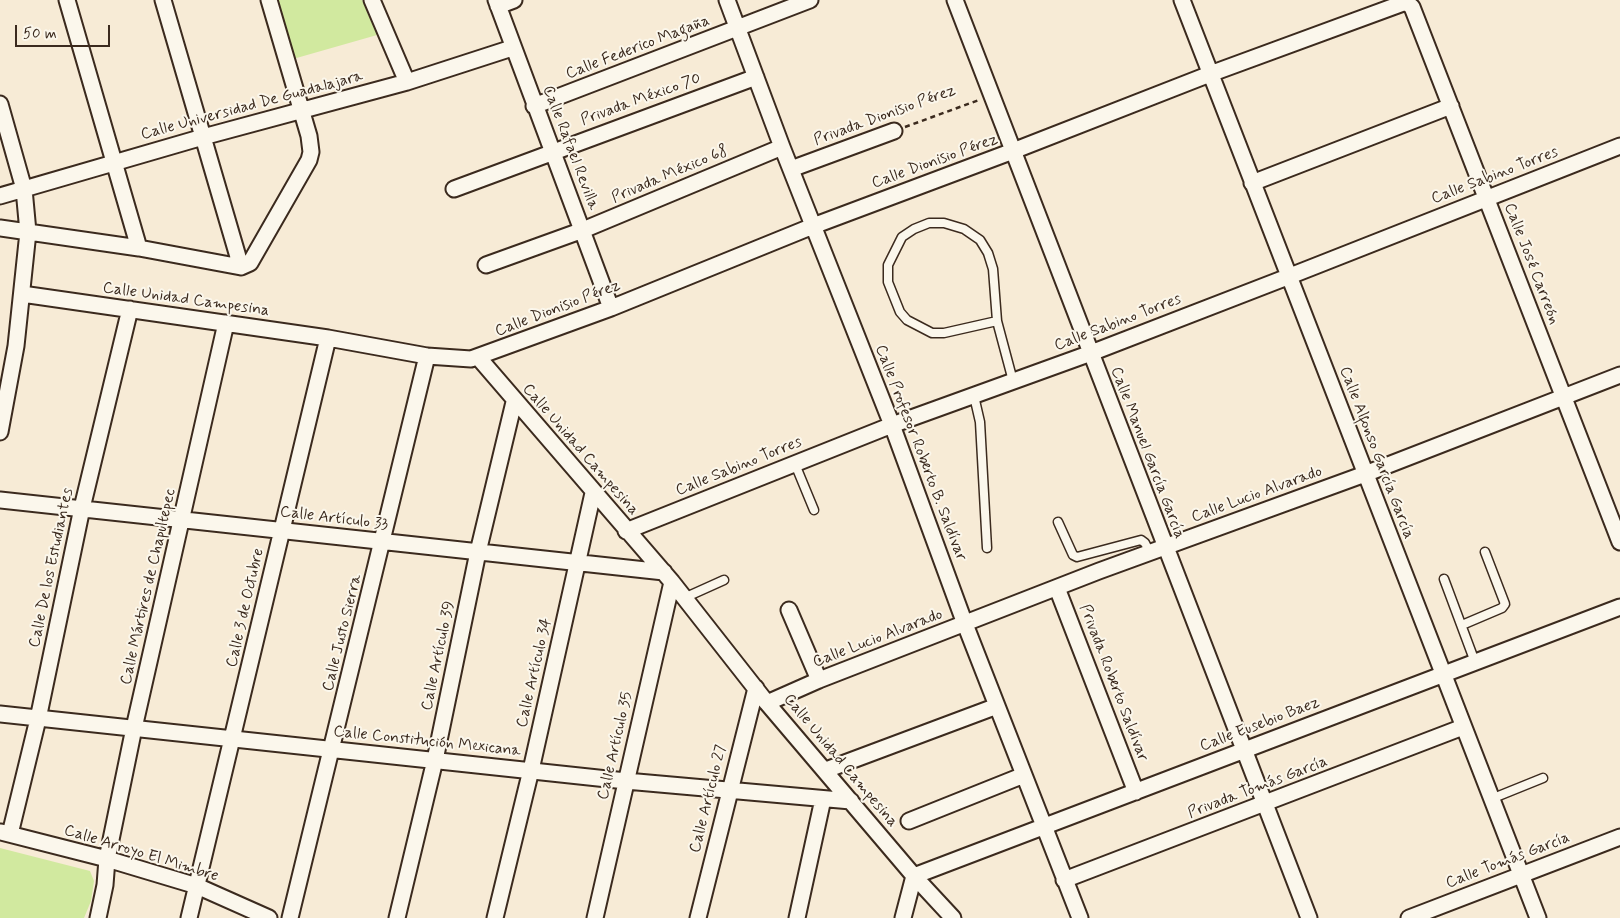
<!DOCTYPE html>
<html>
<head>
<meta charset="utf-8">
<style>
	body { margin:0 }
	#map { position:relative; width:1620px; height:918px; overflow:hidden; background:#f7ebd6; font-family:Mynerve,sans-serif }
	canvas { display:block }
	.scale { position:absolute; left:15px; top:25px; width:95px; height:22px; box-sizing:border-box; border:2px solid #3b2a1e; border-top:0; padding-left:6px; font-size:15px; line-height:18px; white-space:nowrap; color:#3b2a1e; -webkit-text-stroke:4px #fbf7ec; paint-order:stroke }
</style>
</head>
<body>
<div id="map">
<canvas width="1620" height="918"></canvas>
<div class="scale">50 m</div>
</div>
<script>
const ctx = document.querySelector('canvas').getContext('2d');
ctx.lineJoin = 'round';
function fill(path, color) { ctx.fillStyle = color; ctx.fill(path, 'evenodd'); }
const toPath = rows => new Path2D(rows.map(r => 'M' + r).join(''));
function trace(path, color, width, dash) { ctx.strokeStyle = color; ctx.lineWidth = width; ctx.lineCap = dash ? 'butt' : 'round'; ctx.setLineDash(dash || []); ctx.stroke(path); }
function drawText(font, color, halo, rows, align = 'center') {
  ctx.font = font + ' Mynerve,sans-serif'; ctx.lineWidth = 4; ctx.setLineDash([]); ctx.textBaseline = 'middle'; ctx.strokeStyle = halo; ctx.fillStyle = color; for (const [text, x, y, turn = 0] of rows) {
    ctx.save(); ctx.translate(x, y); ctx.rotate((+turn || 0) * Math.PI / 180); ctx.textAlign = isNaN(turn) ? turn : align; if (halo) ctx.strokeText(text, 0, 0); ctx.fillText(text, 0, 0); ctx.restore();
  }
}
const green = toPath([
	[276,0,362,0,377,35,293,59],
	[0,848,90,871,94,881,91,901,84,918,0,918]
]);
const path = toPath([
	[905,127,979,100]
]);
const lane = toPath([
	[997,321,993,269,988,253,980,240,964,229,944,223,929,223,914,229,902,237,888,265,888,282,900,312,907,320,932,333,944,333,997,321,1013,381],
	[974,396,980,422,987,548],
	[795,464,814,510],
	[1058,522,1073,555,1077,557,1141,540,1145,543,1150,553],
	[1444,579,1475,662],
	[684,598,724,580],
	[1462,625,1502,608,1505,604,1485,552],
	[1491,799,1543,778]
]);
const street = toPath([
	[67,0,139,248],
	[163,0,241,267],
	[372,0,407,82],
	[496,0,611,308],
	[727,0,782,147,892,425,965,624,1080,918],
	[955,0,1309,918],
	[1182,0,1538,918],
	[498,6,514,0],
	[0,104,24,189,28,232,16,346,0,432],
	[534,106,810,0],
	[791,169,894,131],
	[1252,183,1451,106],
	[454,189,756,77],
	[0,196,203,137,407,82,512,48],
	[0,228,139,248,241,267,250,263,309,160,311,152,309,136,269,0],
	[486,265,583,230,782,147],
	[22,294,328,338,427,356,471,359,611,308,813,226,1013,151,1210,74,1406,2,1412,7,1620,542],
	[478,357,672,582,767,703,914,876,953,918],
	[0,500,664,572],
	[626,531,892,425,1091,353,1290,276,1620,146],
	[1057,588,1136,792],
	[789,610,819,680],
	[767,703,819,680,1099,571,1365,474,1620,375],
	[0,714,626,781,851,801],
	[826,770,997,706],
	[909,821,1024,775],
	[1,832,107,859,197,886,269,918],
	[10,834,38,719,82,508,130,309],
	[1064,880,1463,727],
	[98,918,105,885,107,859,134,728,226,323],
	[189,918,328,338],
	[290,918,427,356],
	[397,918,435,760,478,552,514,402],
	[495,918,531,770,593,493],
	[595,918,672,582],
	[698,918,756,688],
	[797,918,823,799],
	[903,918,914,876,1620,607],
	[1409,918,1620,837]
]);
const streetNames = [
	["Calle Federico Magaña",638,48,-21],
	["Privada México 70",641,100,-20],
	["Calle Universidad De Guadalajara",252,106,-15],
	["Privada Dionisio Pérez",885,116,-20],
	["Calle Rafael Revilla",570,148,69],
	["Calle Dionisio Pérez",935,162,-20],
	["Privada México 68",670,175,-23],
	["Calle Sabino Torres",1495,176,-21],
	["Calle José Carreón",1531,264,69],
	["Calle Unidad Campesina",186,300,8],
	["Calle Dionisio Pérez",558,309,-21],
	["Calle Sabino Torres",1118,323,-21],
	["Calle Unidad Campesina",580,450,49],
	["Calle Profesor Roberto B. Saldívar",920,453,69],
	["Calle Manuel García García",1147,453,69],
	["Calle Alfonso García García",1376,453,69],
	["Calle Sabino Torres",739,467,-22],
	["Calle Lucio Alvarado",1257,495,-20],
	["Calle Artículo 33",334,519,7],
	["Calle De los Estudiantes",52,568,-78],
	["Calle Mártires de Chapultepec",149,587,-77],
	["Calle 3 de Octubre",246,608,-77],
	["Calle Justo Sierra",343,633,-76],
	["Calle Lucio Alvarado",878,639,-21],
	["Calle Artículo 39",439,656,-78],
	["Calle Artículo 34",535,673,-77],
	["Privada Roberto Saldívar",1113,683,69],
	["Calle Eusebio Baez",1260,725,-21],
	["Calle Constitución Mexicana",427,742,6],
	["Calle Artículo 35",616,746,-77],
	["Calle Unidad Campesina",840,761,50],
	["Privada Tomás García",1258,788,-21],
	["Calle Artículo 27",709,799,-76],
	["Calle Arroyo El Mimbre",141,854,17],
	["Calle Tomás García",1508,861,-21]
];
fill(green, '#d1e99f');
trace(lane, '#3b2a1e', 11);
trace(street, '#3b2a1e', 19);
trace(path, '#3b2a1e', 2.5, [5, 4]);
trace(lane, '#fbf7ec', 8);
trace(street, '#fbf7ec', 15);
drawText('16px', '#3b2a1e', '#fbf7ec', streetNames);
</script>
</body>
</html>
